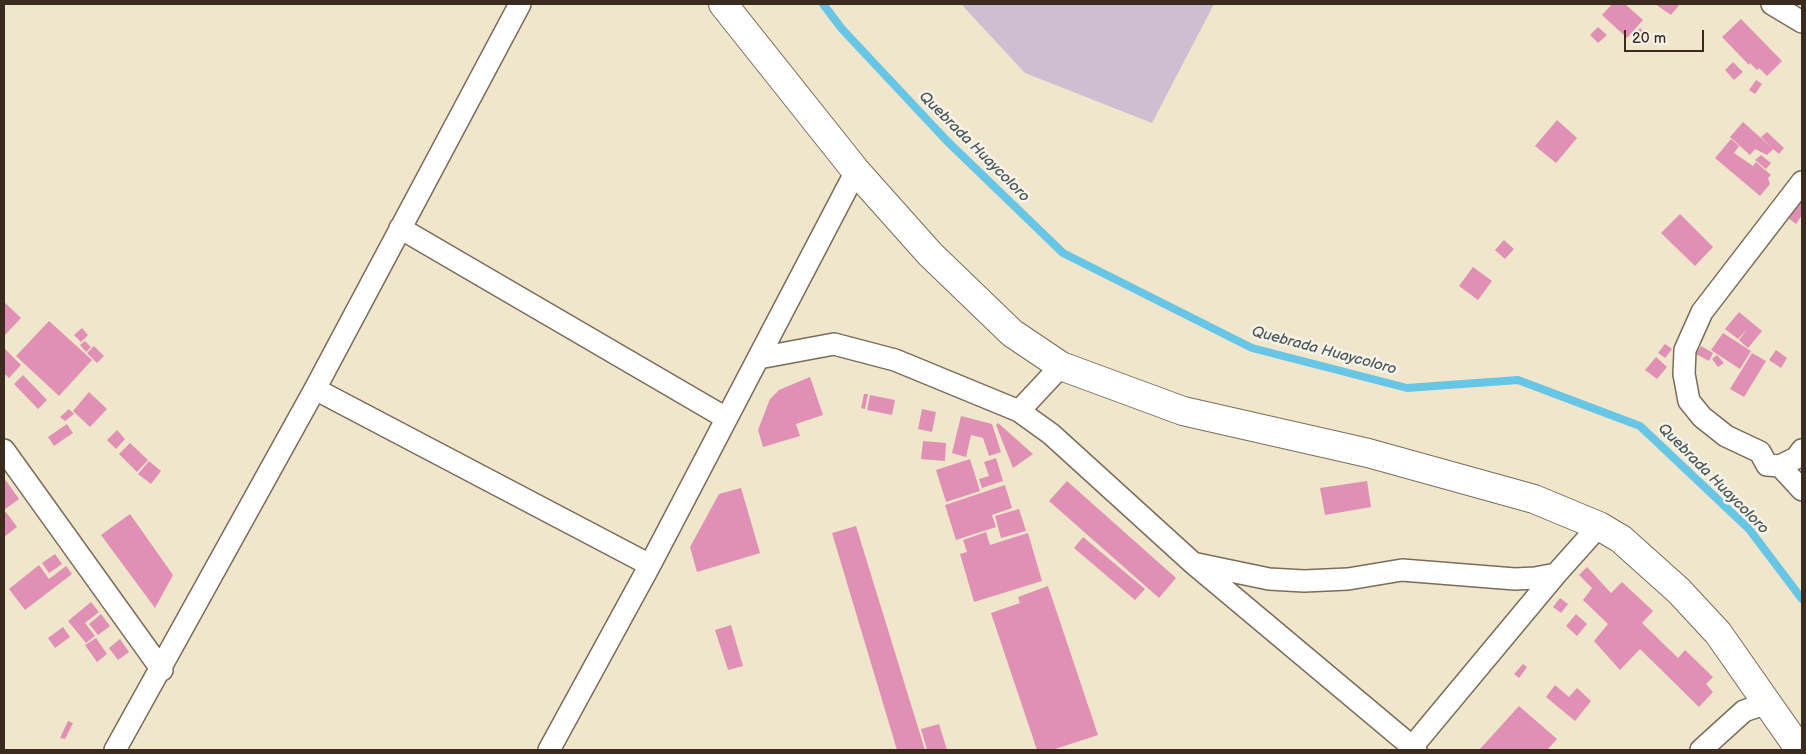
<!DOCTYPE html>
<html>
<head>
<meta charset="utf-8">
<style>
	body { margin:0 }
	#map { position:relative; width:1806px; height:754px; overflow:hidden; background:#f0e6cc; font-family:"Balsamiq Sans",sans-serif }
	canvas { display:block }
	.frame { position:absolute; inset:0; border:5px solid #3b2a1e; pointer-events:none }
	.scale { position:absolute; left:1624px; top:30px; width:80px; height:22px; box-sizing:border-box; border:2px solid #3b2a1e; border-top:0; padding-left:6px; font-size:15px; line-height:18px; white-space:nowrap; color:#3b2a1e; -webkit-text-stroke:4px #f7f3e8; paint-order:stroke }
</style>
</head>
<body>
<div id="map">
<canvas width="1806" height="754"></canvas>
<div class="frame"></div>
<div class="scale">20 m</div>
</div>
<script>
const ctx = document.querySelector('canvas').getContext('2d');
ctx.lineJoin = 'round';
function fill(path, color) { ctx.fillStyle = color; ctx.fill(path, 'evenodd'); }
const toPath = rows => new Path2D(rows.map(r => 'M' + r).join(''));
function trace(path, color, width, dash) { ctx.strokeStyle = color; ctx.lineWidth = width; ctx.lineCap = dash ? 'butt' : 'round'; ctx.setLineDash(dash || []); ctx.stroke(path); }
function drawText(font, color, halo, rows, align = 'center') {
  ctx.font = font + ' "Balsamiq Sans",sans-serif'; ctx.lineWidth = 5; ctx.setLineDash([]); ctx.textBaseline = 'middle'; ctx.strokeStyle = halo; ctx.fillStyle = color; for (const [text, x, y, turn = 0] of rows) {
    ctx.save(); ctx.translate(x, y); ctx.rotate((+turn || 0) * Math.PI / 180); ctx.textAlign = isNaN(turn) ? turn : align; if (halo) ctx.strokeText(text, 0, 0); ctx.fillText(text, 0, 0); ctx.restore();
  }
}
const industrial = toPath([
	[961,4,1214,4,1152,123,1025,73]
]);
const stream = toPath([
	[823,4,842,29,947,141,1063,253,1252,348,1407,388,1518,380,1640,426,1749,529,1802,599]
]);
const building = toPath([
	[1612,4,1625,4,1643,20,1627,38,1602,15],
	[1655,4,1680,4,1671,15],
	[1741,19,1782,61,1767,76,1759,68,1757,70,1750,63,1749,65,1722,37],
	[1598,27,1607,35,1598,43,1590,35],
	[1640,28,1649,37,1643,44,1634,35],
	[1733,62,1743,72,1734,80,1725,70],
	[1756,80,1762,84,1755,94,1749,90],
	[1557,120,1577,138,1556,163,1535,146],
	[1743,122,1771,147,1761,137,1767,132,1784,148,1779,154,1773,149,1767,155,1755,149,1750,155,1730,137],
	[1731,139,1739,146,1734,153,1753,166,1756,162,1771,175,1768,178,1770,184,1760,196,1715,158],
	[1761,155,1771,163,1766,169,1755,160],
	[1802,197,1802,215,1796,224,1787,217],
	[1680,214,1713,247,1695,266,1661,233],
	[1504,240,1514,249,1505,259,1495,250],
	[1473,267,1492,281,1478,300,1459,286],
	[4,302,21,318,4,336],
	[1739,312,1762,331,1748,348,1739,340,1747,329,1738,339,1725,329],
	[49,321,92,360,59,396,16,356],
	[82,328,88,335,81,342,74,335],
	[1723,333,1751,351,1740,369,1711,350],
	[85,341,91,347,86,352,80,345],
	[1665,344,1672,349,1665,358,1658,353],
	[94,346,104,356,97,363,87,353],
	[1701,346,1713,353,1709,361,1696,354],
	[4,348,21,365,9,378,4,373],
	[1776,350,1787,358,1781,368,1769,360],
	[1752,353,1766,361,1744,397,1730,389],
	[1717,355,1724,363,1718,367,1712,359],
	[1656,357,1667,367,1657,379,1645,370],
	[23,375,47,400,38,409,14,384],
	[810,377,823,415,796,424,800,436,763,447,758,430,770,399,779,390],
	[89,392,107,409,90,427,73,411],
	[864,394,868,394,865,409,861,408],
	[870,395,895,400,892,415,867,410],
	[69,409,74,414,65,421,60,417],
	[922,409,936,412,932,432,918,429],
	[961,416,992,424,1001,452,989,456,983,438,971,435,966,457,952,453],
	[998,423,1033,454,1013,468,996,425],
	[67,424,73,433,54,446,48,437],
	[117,430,125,439,116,449,107,440],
	[923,441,946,443,945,461,921,459],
	[130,443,148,460,137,472,119,454],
	[996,458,1003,481,982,488,979,479,989,476,984,462],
	[970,459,980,491,946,502,936,470],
	[149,461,161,471,151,484,138,474],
	[4,478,19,499,4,510],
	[1067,481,1176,578,1159,598,1049,501],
	[1367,481,1371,507,1325,515,1320,488],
	[1005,485,1012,508,992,515,996,527,956,540,945,505],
	[741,488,760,553,697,572,690,547,719,494],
	[1019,509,1026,531,1001,538,995,516],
	[6,512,17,527,4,537,4,513],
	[130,514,173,575,155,608,101,535],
	[856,526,925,750,897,750,832,533],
	[986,532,990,545,1028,533,1042,581,974,602,960,554,967,552,963,540],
	[1083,537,1145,589,1135,600,1074,548],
	[55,554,62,564,49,573,42,563],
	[39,565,49,579,66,566,72,574,25,610,9,589],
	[1587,567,1611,593,1622,582,1653,611,1642,623,1678,658,1685,650,1713,677,1706,684,1713,692,1699,707,1640,649,1620,670,1594,641,1608,624,1583,600,1592,588,1579,575],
	[1048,586,1098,735,1052,750,1037,750,991,613,1020,603,1018,597],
	[1560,598,1568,604,1561,613,1553,607],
	[91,602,99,612,85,623,95,636,86,643,68,621],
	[101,614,110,626,98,635,89,624],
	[1576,614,1587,624,1577,636,1566,626],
	[731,625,743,666,728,670,715,630],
	[63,627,70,637,55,648,48,638],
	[96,638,107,654,97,662,85,645],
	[120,639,129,652,118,660,109,648],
	[1523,664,1527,667,1519,678,1514,674],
	[1555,685,1569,697,1577,688,1591,701,1575,721,1546,697],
	[1519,706,1557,739,1547,750,1479,750],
	[68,721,73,723,65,739,60,738],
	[939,724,947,750,927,750,921,729]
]);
const minor = toPath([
	[1772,4,1802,22],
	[1802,182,1702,312,1685,350,1684,374,1689,401,1702,417,1726,436,1760,452,1767,465,1780,466,1796,458,1802,450],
	[400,228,726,418],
	[759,358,834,344,895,360,1019,411,1051,434,1194,564,1416,750],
	[315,389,650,565],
	[1019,411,1061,366],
	[4,450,162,670],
	[1780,466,1802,490],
	[1197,564,1269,579,1304,581,1348,579,1402,570,1515,579,1535,578,1556,574,1599,526],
	[1412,747,1556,574],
	[115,750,315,389,520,4],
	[549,750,650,565,856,171],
	[1701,750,1744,711,1767,703]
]);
const secondary = toPath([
	[723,4,856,171,930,254,1012,333,1061,366,1183,411,1368,453,1534,499,1599,526,1621,539,1679,591,1718,633,1800,750]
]);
const waterNames = [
	["Quebrada Huaycoloro",974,147,45],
	["Quebrada Huaycoloro",1324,351,15],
	["Quebrada Huaycoloro",1713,479,45]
];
fill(industrial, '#cebed1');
trace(stream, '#67c5e5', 8);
fill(building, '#e090b4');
trace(minor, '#7a6c5b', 24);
trace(secondary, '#7a6c5b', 30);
trace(minor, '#fff', 21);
trace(secondary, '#fff', 28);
drawText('italic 15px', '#48585a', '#f7f3e8', waterNames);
</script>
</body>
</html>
